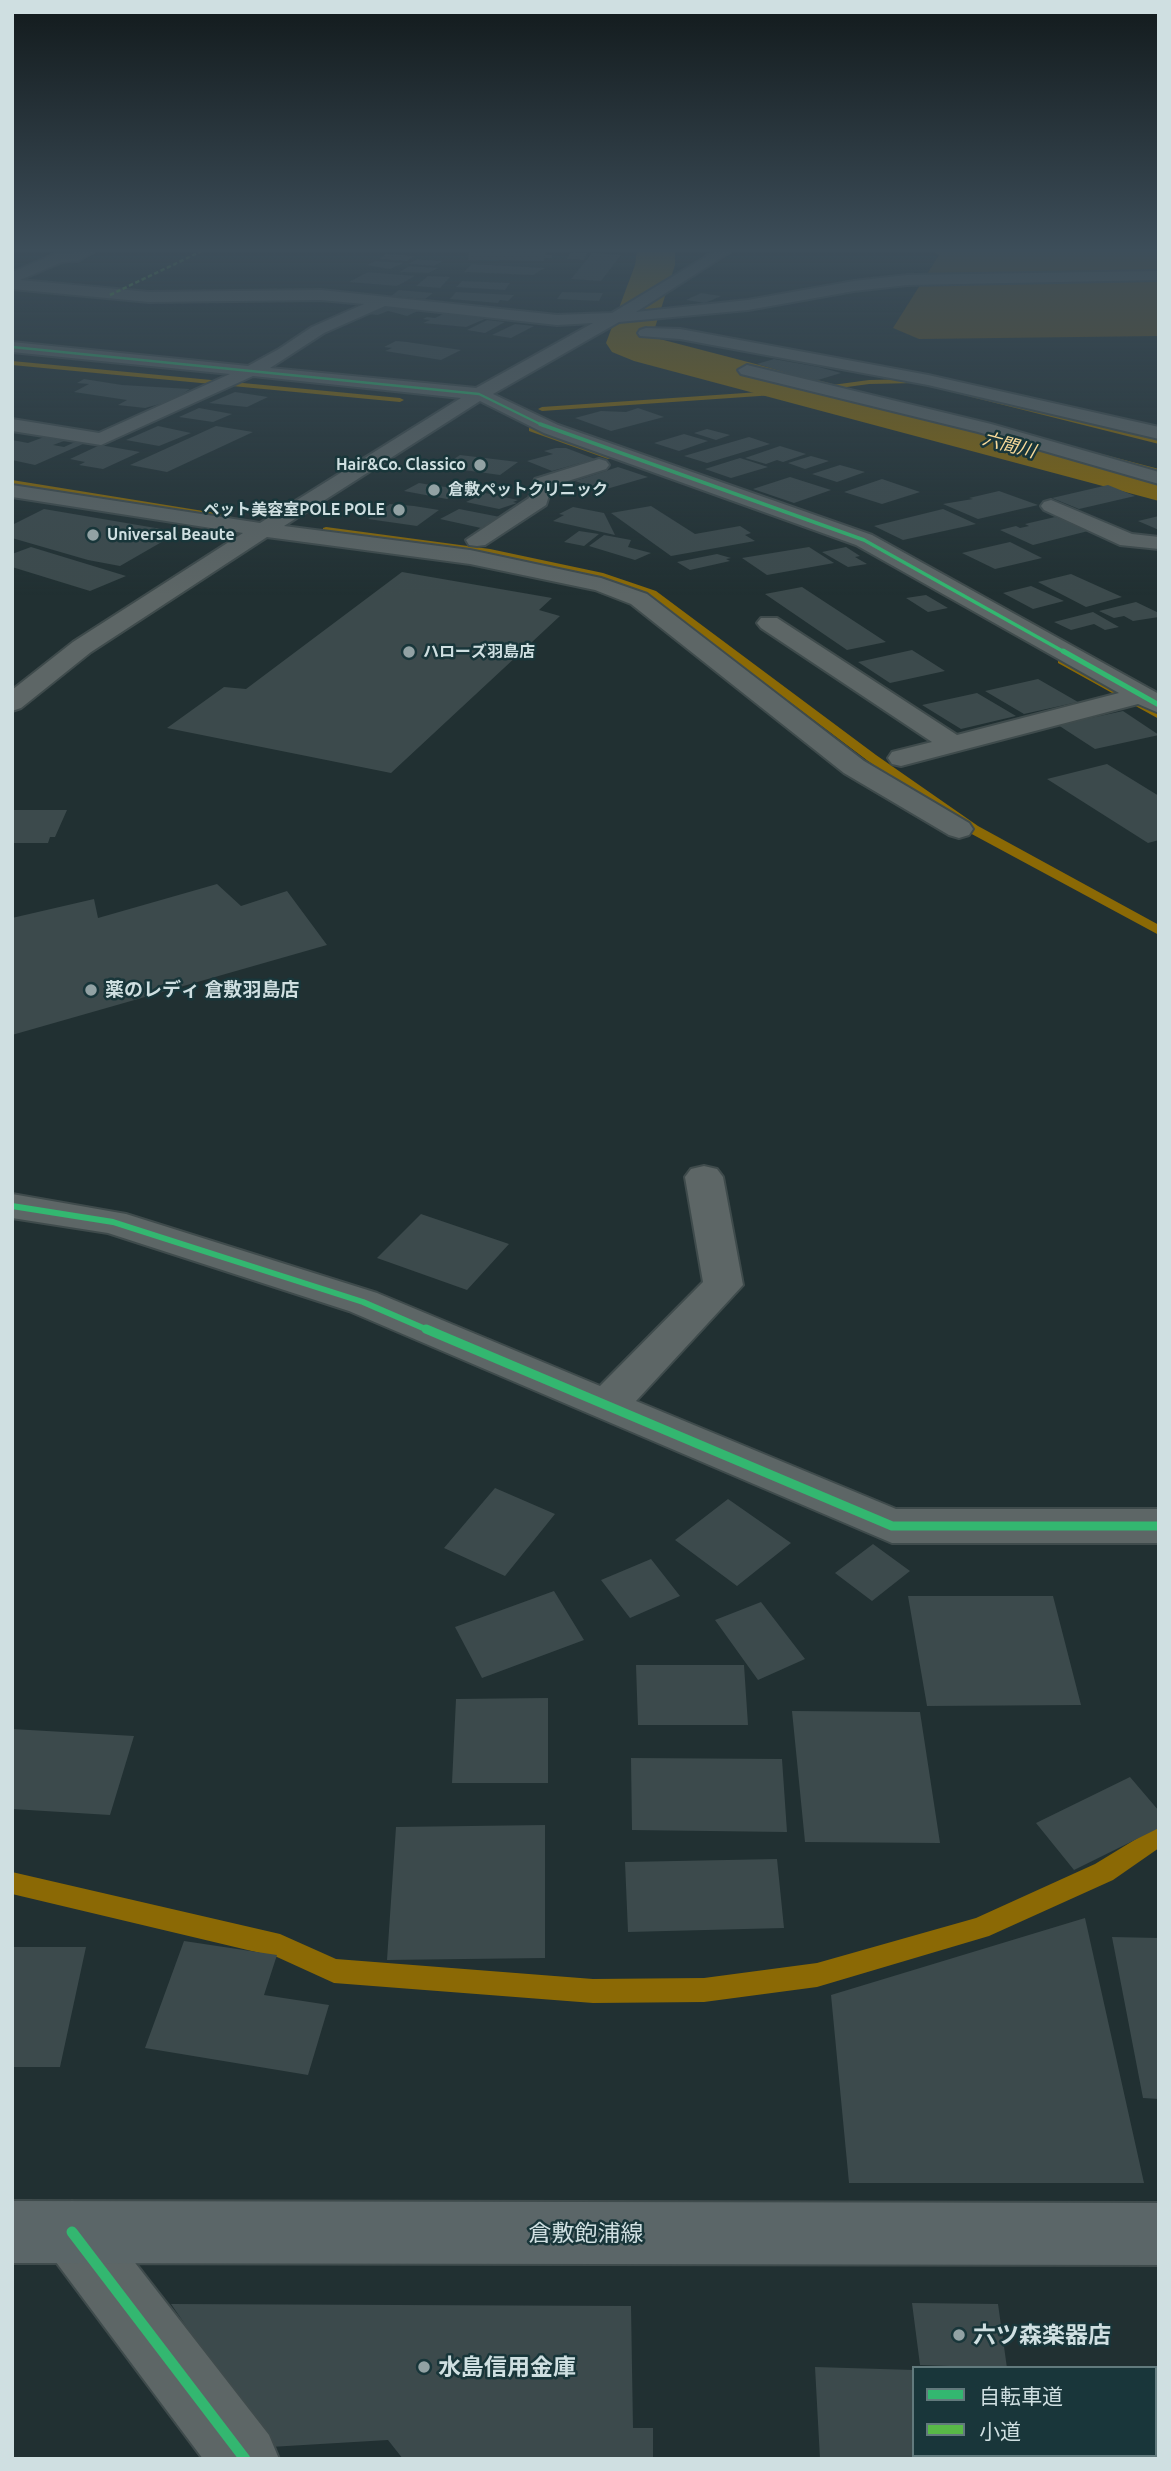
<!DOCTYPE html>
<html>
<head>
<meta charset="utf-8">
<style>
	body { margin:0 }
	#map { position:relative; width:1171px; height:2471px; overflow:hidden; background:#213032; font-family:Ubuntu,"Noto Sans JP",sans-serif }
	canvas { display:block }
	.frame { position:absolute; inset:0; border:14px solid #cfdfe1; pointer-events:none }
	.legend { position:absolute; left:912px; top:2366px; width:245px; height:91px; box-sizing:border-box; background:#19363a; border:2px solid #627a7d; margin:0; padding:9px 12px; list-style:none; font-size:21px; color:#cfdfe1 }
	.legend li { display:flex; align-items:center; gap:14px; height:35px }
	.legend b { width:35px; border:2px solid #627a7d }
</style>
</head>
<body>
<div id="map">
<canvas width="1171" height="2471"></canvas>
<div class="frame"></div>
<ul class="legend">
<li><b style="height:9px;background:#33b770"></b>自転車道</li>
<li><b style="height:9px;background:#58b947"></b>小道</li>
</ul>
</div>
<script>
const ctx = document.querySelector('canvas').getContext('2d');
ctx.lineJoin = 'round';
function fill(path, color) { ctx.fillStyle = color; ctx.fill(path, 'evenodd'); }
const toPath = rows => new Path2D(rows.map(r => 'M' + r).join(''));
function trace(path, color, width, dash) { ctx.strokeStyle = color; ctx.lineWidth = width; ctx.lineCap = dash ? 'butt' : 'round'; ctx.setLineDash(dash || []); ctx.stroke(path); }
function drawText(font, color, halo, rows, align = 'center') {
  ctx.font = font + ' Ubuntu,"Noto Sans JP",sans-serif'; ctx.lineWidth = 5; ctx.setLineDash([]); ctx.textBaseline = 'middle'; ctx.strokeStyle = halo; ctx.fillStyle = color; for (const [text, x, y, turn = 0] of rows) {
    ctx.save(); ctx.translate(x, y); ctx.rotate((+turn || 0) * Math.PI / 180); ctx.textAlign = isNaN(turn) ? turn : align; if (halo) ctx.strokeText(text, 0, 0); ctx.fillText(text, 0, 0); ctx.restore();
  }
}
const green = toPath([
	[931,250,1159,250,1159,336,919,339,893,328,939,255]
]);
const stream = toPath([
	[12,361,400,398,404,400,400,402,12,365,12,361],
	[916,379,1159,438,1159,444,916,383,869,384,803,393,542,411,538,409,542,407,803,389,869,380,916,379],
	[529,427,535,427,615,457,608,459,529,431,529,427],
	[12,480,228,515,233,518,228,521,12,486,12,480],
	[326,527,490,549,603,573,656,591,876,755,978,826,1159,925,1159,935,968,832,868,761,648,595,596,578,490,555,323,532,323,528,326,527],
	[1058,659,1066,659,1159,711,1159,719,1058,663,1058,659],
	[1159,1825,1159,1848,1113,1880,989,1936,817,1987,704,2002,593,2003,334,1983,277,1957,12,1894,12,1872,280,1934,336,1959,593,1979,704,1978,817,1963,976,1918,1095,1864,1159,1825]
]);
const river = toPath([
	[637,250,675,250,675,265,652,337,1159,469,1159,501,634,361,612,352,606,343,635,265,637,250]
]);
const building = toPath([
	[469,250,546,252,545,255,552,255,552,258,544,258,544,261,468,260],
	[571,252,587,253,584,260,567,259],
	[592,253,621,255,601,281,571,279],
	[386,254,415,256,407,261,379,259],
	[417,259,443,261,434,266,408,264],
	[376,261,404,263,390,269,366,265],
	[472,264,545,268,533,275,464,272],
	[410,266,438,268,429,273,399,272],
	[368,272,415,276,397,286,349,282],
	[428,276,450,277,440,288,416,286],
	[462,281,510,283,505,290,456,287],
	[399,290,433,293,425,299,391,296],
	[456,292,514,295,508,301,500,300,498,303,450,299],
	[562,292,603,293,599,301,557,299],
	[701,293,721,296,705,303,686,300],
	[384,306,402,307,420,310,407,316,388,311,378,315,366,314],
	[443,314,454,314,485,319,466,327,423,323,430,320,423,319,427,317,435,318],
	[487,320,505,322,485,333,467,330],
	[515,324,534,326,511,338,492,335],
	[396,341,407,342,461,350,441,360,385,351,392,348,384,347],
	[774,359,819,367,841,373,818,380,806,379,757,364],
	[84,379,122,385,190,389,171,401,145,408,118,405,127,400,74,392,89,384,77,383],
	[235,392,268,397,247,407,209,403],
	[199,408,232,414,213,422,179,417],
	[638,408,664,417,611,431,575,418,601,411,626,412],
	[158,426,191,433,159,446,126,440],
	[216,426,253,432,167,472,130,465],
	[707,429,730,435,716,440,694,433],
	[684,434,708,441,679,451,654,443],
	[44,437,64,441,53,445,64,447,75,442,83,444,35,465,12,460,12,440,28,443],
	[749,437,770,444,707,463,684,456],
	[100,445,140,452,103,469,79,465,85,462,70,459],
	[780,446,806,454,783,462,777,460,766,464,745,458],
	[556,448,566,448,595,459,552,471,527,461,553,454,544,451],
	[460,455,518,462,500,475,442,467],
	[811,456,829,461,805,469,788,463],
	[740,458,768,467,731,478,705,469],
	[840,465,865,472,837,482,812,474],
	[618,467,648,477,603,490,575,481],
	[790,477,831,490,794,503,753,489],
	[882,479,920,492,882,504,844,492],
	[419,483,437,486,463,489,447,499,404,491],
	[1108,485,1135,496,1079,509,1052,498],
	[999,491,1038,505,978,519,943,504,973,499,969,498],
	[485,493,518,500,513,502,517,503,499,509,466,502],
	[390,504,414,506,439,510,417,526,368,519],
	[651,506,695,534,740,526,751,533,745,535,755,541,671,556,611,513],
	[573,507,604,513,615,535,553,521,564,515,559,514],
	[44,509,179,532,120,566,88,560,12,538,12,525],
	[459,509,500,517,481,528,440,519],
	[943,509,976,524,903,540,874,526],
	[1159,516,1159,530,1138,521],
	[1055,517,1092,530,1033,545,1000,530,1016,526,1020,528,1029,526,1025,524],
	[579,531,599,534,584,546,564,542],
	[604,535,631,540,628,547,651,553,635,560,589,546],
	[1010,542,1042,558,995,569,962,553],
	[31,547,126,576,90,591,12,567,12,554],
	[809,547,834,563,767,575,742,558],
	[846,547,860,556,855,557,867,564,848,567,822,552],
	[717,554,731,558,726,559,730,561,690,570,677,562],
	[402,572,552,598,539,610,560,616,391,773,167,728,224,687,246,689],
	[1071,574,1122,597,1086,607,1038,582],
	[1031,586,1064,601,1033,609,1003,593],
	[802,587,886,642,847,650,765,594],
	[926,595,948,608,928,612,906,598],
	[1136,602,1159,613,1159,617,1133,621,1124,616,1114,618,1099,611],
	[1093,612,1119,627,1105,630,1094,624,1071,630,1054,622],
	[912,650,945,671,890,683,858,662],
	[1038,679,1078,702,1024,714,985,691],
	[977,693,1016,716,961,729,922,705],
	[1123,711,1159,735,1095,749,1058,725],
	[1107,764,1159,796,1159,840,1148,843,1047,779],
	[12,810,67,810,55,837,50,837,48,843,12,843],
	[217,884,241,906,287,891,327,945,12,1035,12,918,94,899,98,918],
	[421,1214,509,1244,467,1290,377,1258],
	[495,1488,555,1514,505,1576,444,1548],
	[728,1499,791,1543,737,1586,675,1540],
	[873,1544,910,1571,872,1601,835,1573],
	[651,1559,680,1596,630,1618,601,1580],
	[554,1591,584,1640,482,1678,455,1627],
	[908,1596,1053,1596,1081,1705,927,1706],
	[761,1602,805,1659,758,1680,715,1620],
	[636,1665,744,1665,748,1725,638,1725],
	[548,1698,548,1783,452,1783,456,1699],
	[792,1711,920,1712,940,1843,805,1842],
	[12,1729,134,1736,110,1815,12,1809],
	[631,1758,782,1759,787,1832,632,1830],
	[1130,1777,1159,1811,1159,1828,1074,1870,1036,1823],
	[545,1825,545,1958,387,1960,396,1827],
	[777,1859,784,1928,628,1932,625,1862],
	[1085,1918,1144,2183,849,2183,831,1995],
	[1112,1937,1159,1938,1159,2099,1143,2098],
	[184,1941,277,1955,264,1995,329,2005,308,2075,145,2048],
	[12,1947,86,1947,60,2067,12,2067],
	[912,2303,998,2304,1007,2368,920,2365],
	[171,2304,631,2306,633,2428,653,2428,653,2459,403,2459,388,2440,270,2447],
	[815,2367,914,2370,914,2455,964,2455,964,2459,820,2459],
	[1155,2409,1159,2413,1159,2459,1087,2459,1084,2455,1155,2455],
	[974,2455,1019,2455,1020,2459,975,2459]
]);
const minor = toPath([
	[79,250,97,250,78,261,62,262,20,280,149,292,321,290,557,315,612,313,717,250,733,250,636,312,748,300,854,281,907,275,1159,271,1159,280,907,285,854,291,748,310,619,322,493,394,558,425,872,535,1159,694,1159,713,1138,704,901,766,892,764,888,758,892,752,932,742,761,628,757,623,761,618,777,618,957,735,1119,693,856,545,544,433,480,401,284,526,470,550,601,578,647,594,864,761,969,823,973,829,969,835,959,838,949,835,844,773,631,604,595,590,470,564,267,537,91,652,21,708,12,711,12,690,73,642,243,533,12,497,12,485,260,523,461,398,253,376,101,445,12,431,12,419,99,433,230,374,12,352,12,342,248,366,279,349,312,327,364,304,321,300,149,302,12,289,12,272,55,254,71,253,79,250],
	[385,306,557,325,593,323,476,388,270,368,324,333,385,306],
	[646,328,680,329,928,375,1159,427,1159,439,928,385,680,339,640,336,638,333,640,330,646,328],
	[747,365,991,424,1159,472,1159,484,978,432,741,374,738,370,747,365],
	[599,459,606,461,609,465,606,469,552,486,546,505,485,545,477,546,469,545,466,540,529,498,535,479,599,459],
	[1051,500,1132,534,1159,537,1159,549,1120,545,1044,510,1041,506,1044,502,1051,500],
	[704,1166,717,1169,723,1177,743,1285,636,1401,896,1509,1159,1509,1159,1543,892,1543,349,1311,108,1233,12,1218,12,1194,126,1214,377,1293,600,1386,703,1282,685,1177,691,1169,704,1166],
	[72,2201,94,2210,269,2435,279,2459,203,2459,50,2254,41,2232,50,2210,72,2201]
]);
const major = toPath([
	[12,2201,1159,2203,1159,2265,12,2263,12,2201]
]);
const quiet = toPath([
	[110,295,204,250]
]);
const cyclewayFar5 = toPath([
	[12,347,479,394,544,426]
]);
const cyclewayFar4 = toPath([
	[540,424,864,540,1066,653]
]);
const cyclewayFar3 = toPath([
	[1063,651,1159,705]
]);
const cyclewayFar2 = toPath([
	[12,1206,113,1222,363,1302,430,1331]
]);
const cyclewayFar1 = toPath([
	[426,1329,892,1526,1159,1526]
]);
const cycleway = toPath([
	[72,2232,245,2459]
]);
const markers = [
	[480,465,7,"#92a2a4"],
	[434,490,7,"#92a2a4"],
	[399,510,7,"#92a2a4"],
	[93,535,7,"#92a2a4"],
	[409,652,7,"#92a2a4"],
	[91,990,7,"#92a2a4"],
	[959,2335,7,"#92a2a4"],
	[424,2367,7,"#92a2a4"]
];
const farPoinames = [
	["Hair&Co. Classico",466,465,"right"],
	["倉敷ペットクリニック",448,490],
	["ペット美容室POLE POLE",385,510,"right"],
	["Universal Beaute",107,535],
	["ハローズ羽島店",423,652]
];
const farWaternames = [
	["六間川",1009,445,15]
];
const poiNames = [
	["薬のレディ 倉敷羽島店",105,990]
];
const nearStreetnames = [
	["倉敷飽浦線",586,2233]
];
const nearPoinames = [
	["六ツ森楽器店",973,2335],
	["水島信用金庫",438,2367]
];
fill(green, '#634e1a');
fill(stream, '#8b6905');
fill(river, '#8b6905');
fill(building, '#3c4a4c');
trace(minor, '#3f4b4c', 4);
trace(major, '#3f4b4c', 4);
fill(minor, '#5d6666');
fill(major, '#5b6668');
trace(quiet, '#58b947', 2.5, [4.5, 2.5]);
trace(cyclewayFar5, '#33b770', 2.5);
trace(cyclewayFar4, '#33b770', 3.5);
trace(cyclewayFar3, '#33b770', 5);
trace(cyclewayFar2, '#33b770', 6);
trace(cyclewayFar1, '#33b770', 9);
trace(cycleway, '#33b770', 11);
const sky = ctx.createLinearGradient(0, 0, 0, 596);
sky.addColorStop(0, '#121a1c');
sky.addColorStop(0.42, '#3d4e5a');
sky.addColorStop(1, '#3d4e5a00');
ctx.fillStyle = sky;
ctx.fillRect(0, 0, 1171, 596);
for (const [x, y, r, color] of markers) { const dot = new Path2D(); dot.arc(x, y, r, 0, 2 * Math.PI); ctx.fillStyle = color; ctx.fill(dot); trace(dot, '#19363a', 2.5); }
drawText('bold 16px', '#cfdfe1', '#19363a', farPoinames, 'left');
drawText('italic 18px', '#f9da9a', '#19363a', farWaternames);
drawText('bold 19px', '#cfdfe1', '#19363a', poiNames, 'left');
drawText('23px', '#cfdfe1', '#19363a', nearStreetnames);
drawText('bold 23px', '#cfdfe1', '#19363a', nearPoinames, 'left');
</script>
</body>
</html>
